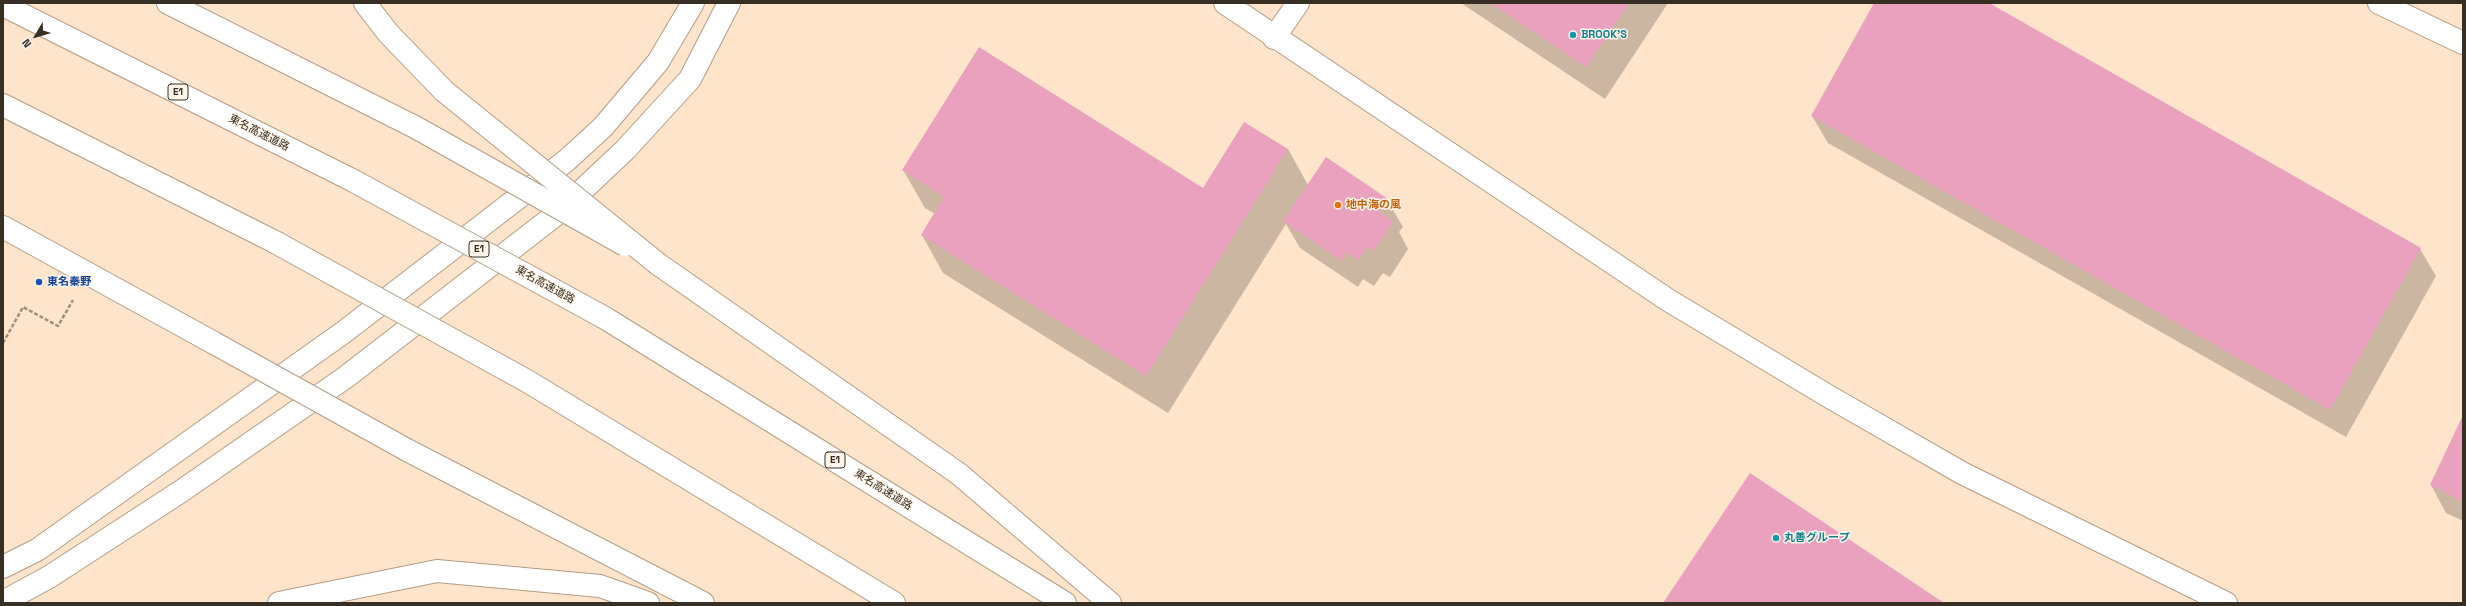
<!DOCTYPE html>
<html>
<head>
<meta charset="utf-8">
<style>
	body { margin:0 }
	#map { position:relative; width:2466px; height:606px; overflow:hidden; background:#fee4cb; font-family:"Space Grotesk",sans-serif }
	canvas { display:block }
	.frame { position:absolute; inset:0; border:4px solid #372e24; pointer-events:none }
	.north { position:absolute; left:16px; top:16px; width:40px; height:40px; -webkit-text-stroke:3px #fff5ea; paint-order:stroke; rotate:232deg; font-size:11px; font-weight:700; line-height:16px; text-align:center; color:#372e24 }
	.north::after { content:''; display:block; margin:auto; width:14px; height:18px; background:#372e24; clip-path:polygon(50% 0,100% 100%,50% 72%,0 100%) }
</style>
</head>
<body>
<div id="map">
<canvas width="2466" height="606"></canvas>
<div class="frame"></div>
<div class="north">N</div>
</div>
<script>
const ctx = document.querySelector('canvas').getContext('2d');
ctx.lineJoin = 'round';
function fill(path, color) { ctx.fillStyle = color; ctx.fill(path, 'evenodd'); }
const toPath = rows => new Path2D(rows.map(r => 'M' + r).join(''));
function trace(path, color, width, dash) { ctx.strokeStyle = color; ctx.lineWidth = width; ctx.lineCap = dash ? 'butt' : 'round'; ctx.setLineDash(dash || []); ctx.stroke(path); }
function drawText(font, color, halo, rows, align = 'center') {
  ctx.font = font + ' "Space Grotesk","Noto Sans JP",sans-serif'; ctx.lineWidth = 3; ctx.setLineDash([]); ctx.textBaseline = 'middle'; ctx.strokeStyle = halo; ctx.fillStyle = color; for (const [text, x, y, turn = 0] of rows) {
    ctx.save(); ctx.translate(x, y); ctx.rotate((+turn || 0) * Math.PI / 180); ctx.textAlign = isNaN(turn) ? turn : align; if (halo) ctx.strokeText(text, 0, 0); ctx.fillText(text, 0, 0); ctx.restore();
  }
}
const shadow = toPath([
	[1461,3,1668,3,1605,99],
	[1875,3,1986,3,2420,249,2436,276,2346,437,1828,143,1812,116],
	[1288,149,1308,185,1387,200,1403,227,1399,232,1408,249,1390,277,1383,273,1374,286,1363,279,1358,287,1300,248,1286,224,1168,413,943,273,922,235,935,214,925,208,903,170,1203,189],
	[2463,417,2463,521,2446,513,2431,485]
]);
const building = toPath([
	[1490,3,1629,3,1586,67],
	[1874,3,1989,3,2421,248,2330,410,1811,116],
	[979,47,1203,188,1244,122,1288,149,1146,376,921,235,944,197,902,170],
	[1326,157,1388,199,1379,211,1393,221,1374,251,1368,246,1358,260,1347,253,1342,261,1283,221],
	[2463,415,2463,502,2430,485],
	[1750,473,1944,603,1663,603]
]);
const path = toPath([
	[3,343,23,307,58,326,73,300]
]);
const minor = toPath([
	[168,3,415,127],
	[1225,3,1668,300,1828,396,1962,473,2226,603],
	[2379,3,2463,43],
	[1274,38,1298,3],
	[3,227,214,343],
	[407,450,703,603]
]);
const highway = toPath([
	[365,3,388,33,444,91],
	[3,5,352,180],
	[3,105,275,242],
	[658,264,959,474,1110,603],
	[605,318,1065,603],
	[527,381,894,603],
	[3,567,37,550,344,332,567,160,603,127,658,62,693,3],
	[3,602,49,577,180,492,346,377,558,213,625,150,690,79,729,3],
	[279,603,437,571,600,586,648,603]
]);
const minorBridge = toPath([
	[415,127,625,245],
	[214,343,407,450]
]);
const highwayBridge = toPath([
	[444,91,658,264],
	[352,180,605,318],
	[275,242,527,381]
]);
const markers = [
	[1573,35,4,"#0f9aa8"],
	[1338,205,4,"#e8710a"],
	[39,282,4,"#1a4fb4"],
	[1776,538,4,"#0f9aa8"]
];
const shields = [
	[178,92,20],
	[479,249,20],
	[835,460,20]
];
const shieldNames = [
	["E1",178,92],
	["E1",479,249],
	["E1",835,460]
];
const cultureNames = [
	["BROOK'S",1581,35],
	["丸善グループ",1784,538]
];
const streetNames = [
	["東名高速道路",259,133,27],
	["東名高速道路",545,285,29],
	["東名高速道路",883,490,32]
];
const foodNames = [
	["地中海の風",1346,205]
];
const transitNames = [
	["東名秦野",47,282]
];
fill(shadow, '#0003');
fill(building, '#eaa1bd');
trace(minor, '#b49c84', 24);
trace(highway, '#b49c84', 24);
trace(path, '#a08e7c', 2.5, [4, 2]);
trace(minor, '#fff', 22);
trace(highway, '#fff', 22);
trace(minorBridge, '#b49c84', 24, []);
trace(highwayBridge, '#b49c84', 24, []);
trace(minorBridge, '#fff', 22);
trace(highwayBridge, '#fff', 22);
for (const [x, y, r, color] of markers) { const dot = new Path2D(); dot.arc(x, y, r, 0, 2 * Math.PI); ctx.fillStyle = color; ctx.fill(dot); trace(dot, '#fff5ea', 1.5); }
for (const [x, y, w] of shields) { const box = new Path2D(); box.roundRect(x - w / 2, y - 8, w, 16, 3); ctx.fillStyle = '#fff5ea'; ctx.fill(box); trace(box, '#372e24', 1); }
drawText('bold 10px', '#372e24', null, shieldNames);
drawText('bold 11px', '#0d838f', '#fff5ea', cultureNames, 'left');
drawText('11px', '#372e24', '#fff5ea', streetNames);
drawText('bold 11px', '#c56008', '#fff5ea', foodNames, 'left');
drawText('bold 11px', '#164399', '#fff5ea', transitNames, 'left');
</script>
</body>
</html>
